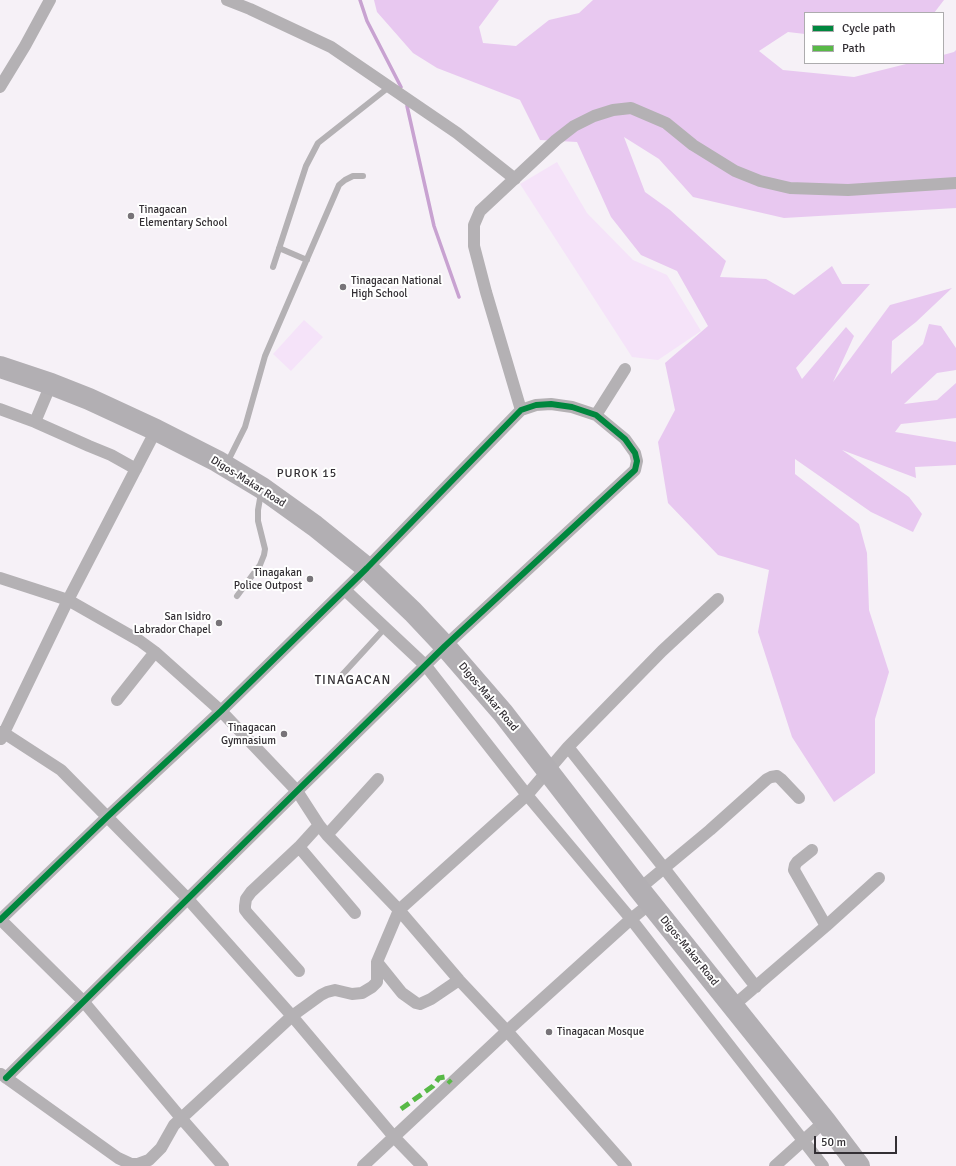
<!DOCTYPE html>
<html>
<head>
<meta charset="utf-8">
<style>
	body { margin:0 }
	#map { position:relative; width:956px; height:1166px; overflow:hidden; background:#f6f1f7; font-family:Signika,sans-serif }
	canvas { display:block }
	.legend { position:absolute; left:804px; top:12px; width:140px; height:52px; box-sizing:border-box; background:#fff; border:1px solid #adacae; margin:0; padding:5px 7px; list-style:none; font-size:12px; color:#332f34 }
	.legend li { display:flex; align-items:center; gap:8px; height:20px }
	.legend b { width:20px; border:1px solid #adacae }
	.scale { position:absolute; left:814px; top:1136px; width:83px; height:18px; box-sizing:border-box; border:2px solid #332f34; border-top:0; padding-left:5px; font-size:12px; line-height:14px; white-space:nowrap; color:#332f34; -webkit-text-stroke:3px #fff; paint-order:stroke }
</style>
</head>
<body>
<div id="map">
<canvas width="956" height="1166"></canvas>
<ul class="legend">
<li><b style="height:5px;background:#00873e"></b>Cycle path</li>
<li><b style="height:5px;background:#58b947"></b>Path</li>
</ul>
<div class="scale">50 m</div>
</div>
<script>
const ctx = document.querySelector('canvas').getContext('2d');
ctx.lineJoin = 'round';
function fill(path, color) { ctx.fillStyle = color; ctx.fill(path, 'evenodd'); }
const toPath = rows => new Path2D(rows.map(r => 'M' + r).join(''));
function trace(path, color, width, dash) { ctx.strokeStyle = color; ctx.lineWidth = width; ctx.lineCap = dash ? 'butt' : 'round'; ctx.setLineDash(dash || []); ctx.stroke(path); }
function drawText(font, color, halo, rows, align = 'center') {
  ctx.font = font + ' Signika,sans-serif'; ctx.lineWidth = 4; ctx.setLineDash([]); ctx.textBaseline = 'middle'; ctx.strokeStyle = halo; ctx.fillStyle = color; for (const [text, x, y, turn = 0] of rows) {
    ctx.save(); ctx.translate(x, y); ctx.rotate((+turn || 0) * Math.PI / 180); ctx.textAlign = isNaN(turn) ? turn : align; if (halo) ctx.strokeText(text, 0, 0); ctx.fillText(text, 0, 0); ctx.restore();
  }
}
const green = toPath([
	[557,162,587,213,633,260,667,275,701,331,658,360,632,357,520,184],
	[304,320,323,337,291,371,273,354]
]);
const forest = toPath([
	[374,0,499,0,479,27,483,43,516,46,549,20,579,13,593,0,944,0,934,13,805,13,805,34,788,32,759,51,783,70,854,77,910,63,943,63,943,55,954,52,956,50,956,208,784,218,693,197,659,159,624,137,645,192,670,210,726,261,720,277,766,279,794,295,832,266,842,284,870,284,796,368,802,379,846,327,854,336,833,382,890,305,952,288,916,322,892,341,891,374,923,344,929,324,941,326,956,348,956,370,937,373,904,404,937,400,956,383,956,418,901,424,895,432,956,442,956,465,915,467,916,478,842,450,909,497,922,514,913,532,871,512,795,459,795,474,859,524,867,553,869,610,889,672,875,719,875,773,834,802,792,737,758,632,769,570,718,555,668,503,658,442,675,410,665,363,708,326,677,271,641,255,611,217,577,142,540,140,520,100,437,68,413,53,377,12]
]);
const stream = toPath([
	[360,0,367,21,401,87],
	[407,106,434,226,459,297]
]);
const lane = toPath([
	[279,248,307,260],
	[273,267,306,166,318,143,389,87],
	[227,463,245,427,265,356,339,185,345,180,353,176,363,176],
	[237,596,260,565,264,555,265,549,258,521,258,510,261,493],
	[342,675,385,628]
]);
const street = toPath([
	[227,0,250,9,331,47,457,133,515,179],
	[0,87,25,46,50,0],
	[0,409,35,422,89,446,111,455,136,469],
	[521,410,486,292,474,246,474,225,480,211,556,140,574,126,594,116,613,110,631,108,666,123,693,145,735,171,760,181,790,188,848,190,956,183],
	[596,415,625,369],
	[35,422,51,384],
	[0,578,68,600,140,641,155,652,221,711,297,791,319,825,327,835,399,910,459,980,507,1031,626,1166],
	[345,590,426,666,527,795,631,919,823,1166],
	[117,700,155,652],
	[0,732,4,733,61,770,187,898,292,1016,394,1137,422,1166],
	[1,739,68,600,156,430],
	[568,747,664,868,756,987],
	[327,835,378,779],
	[299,847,355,913],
	[812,850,797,862,795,865,794,870,826,926],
	[639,889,710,830,767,779,771,777,777,776,781,779,799,798],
	[0,919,83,1001,181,1118,223,1166],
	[0,920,107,817,221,711,367,568,521,410,536,405,551,404,572,407,596,415,625,439,635,453,637,461,635,470,445,646,297,791,6,1078],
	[377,962,402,993,416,1003,420,1004,431,999,459,980],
	[299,971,248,914,245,910,245,906,246,899,251,892,299,847,319,825],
	[733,1006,826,926,879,878],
	[1,1074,118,1158,131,1164,138,1164,149,1160,161,1148,174,1125,292,1016,321,995,327,992,335,990,352,994,362,993,372,987,377,982,377,962,399,910,527,795,568,747,662,651,718,599],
	[363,1166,507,1031,631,919,651,903],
	[775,1166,825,1121]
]);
const highway = toPath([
	[0,367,51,384,89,399,156,430,217,461,262,488,315,526,367,568,413,612,445,646,503,713,639,889,825,1121,859,1166]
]);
const quiet = toPath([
	[401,1109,433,1086,439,1078,445,1077,451,1083]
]);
const cycleway = toPath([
	[0,920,107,817,221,711,367,568,521,410,536,405,551,404,572,407,596,415,625,439,635,453,637,461,635,470,445,646,297,791,6,1078]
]);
const markers = [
	[131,216,4,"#777378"],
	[343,287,4,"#777378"],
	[310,579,4,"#777378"],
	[219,623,4,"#777378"],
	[284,734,4,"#777378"],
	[549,1032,4,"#777378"]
];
const poiNames = [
	["Tinagacan",139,210],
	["Elementary School",139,223],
	["Tinagacan National",351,281],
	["High School",351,294],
	["Tinagakan",302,573,"right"],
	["Police Outpost",302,586,"right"],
	["San Isidro",211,617,"right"],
	["Labrador Chapel",211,630,"right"],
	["Tinagacan",276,728,"right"],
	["Gymnasium",276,741,"right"],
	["Tinagacan Mosque",557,1032]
];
const streetNames = [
	["Digos-Makar Road",248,482,32],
	["Digos-Makar Road",488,697,50],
	["Digos-Makar Road",689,951,51]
];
const neighbourhoodNames = [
	["PUROK 15",307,474]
];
const quarterNames = [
	["TINAGACAN",353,681]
];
fill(green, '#f5e3f9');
fill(forest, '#e8c8f0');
trace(stream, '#c8a2d1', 3.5);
trace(lane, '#b4b1b4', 6);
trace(street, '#b4b1b4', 12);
trace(highway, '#b2afb3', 22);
trace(quiet, '#58b947', 5, [10, 5]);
trace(cycleway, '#00873e', 6);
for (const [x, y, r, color] of markers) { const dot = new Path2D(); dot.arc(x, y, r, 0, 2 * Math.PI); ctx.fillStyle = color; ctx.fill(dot); trace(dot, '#fff', 1.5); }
drawText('11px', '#332f34', '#fff', poiNames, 'left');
drawText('11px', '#332f34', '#fff', streetNames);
ctx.letterSpacing = '1px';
drawText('12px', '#332f34', '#fff', neighbourhoodNames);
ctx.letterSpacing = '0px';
ctx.letterSpacing = '1px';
drawText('13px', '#332f34', '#fff', quarterNames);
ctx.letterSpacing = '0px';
</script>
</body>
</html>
